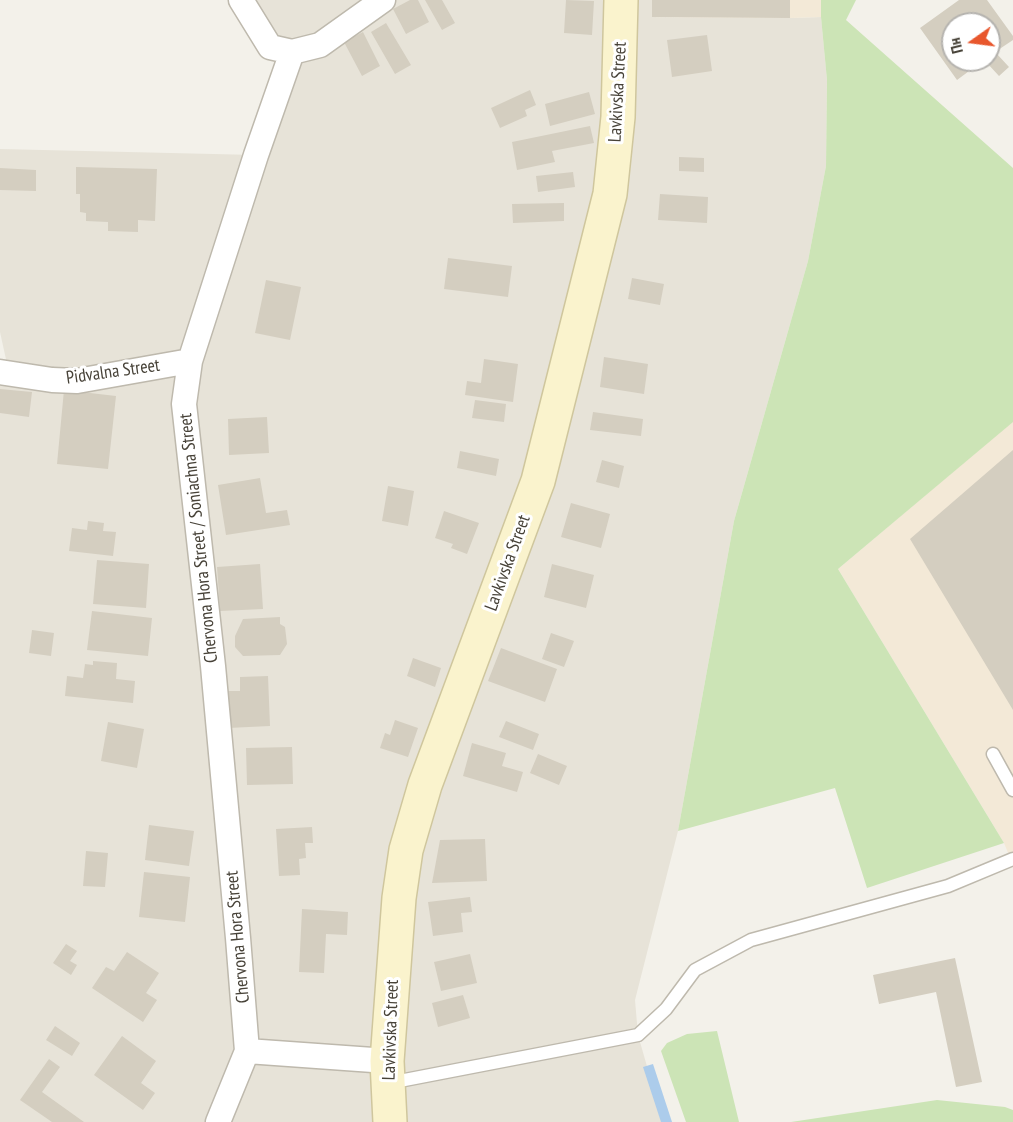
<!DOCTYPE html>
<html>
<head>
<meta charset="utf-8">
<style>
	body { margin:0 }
	#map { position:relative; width:1013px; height:1122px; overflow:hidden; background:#f3f1ea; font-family:"PT Sans Narrow",sans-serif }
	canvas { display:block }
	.north { position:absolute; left:941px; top:12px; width:60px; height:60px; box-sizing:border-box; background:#fff; border:2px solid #b5b3af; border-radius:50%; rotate:256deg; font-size:16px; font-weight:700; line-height:24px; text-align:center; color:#474238 }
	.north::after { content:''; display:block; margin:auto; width:21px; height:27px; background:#e8572d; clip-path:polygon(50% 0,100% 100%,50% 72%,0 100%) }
</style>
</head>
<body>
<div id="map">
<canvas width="1013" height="1122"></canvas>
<div class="north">Пн</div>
</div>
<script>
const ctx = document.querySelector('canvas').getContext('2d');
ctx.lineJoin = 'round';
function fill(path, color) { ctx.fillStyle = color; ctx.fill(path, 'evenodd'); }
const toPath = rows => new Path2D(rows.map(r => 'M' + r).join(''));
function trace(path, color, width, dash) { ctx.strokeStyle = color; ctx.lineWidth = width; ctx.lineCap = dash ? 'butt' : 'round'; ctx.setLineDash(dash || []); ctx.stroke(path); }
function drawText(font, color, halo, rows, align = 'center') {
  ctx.font = font + ' "PT Sans Narrow",sans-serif'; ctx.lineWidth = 6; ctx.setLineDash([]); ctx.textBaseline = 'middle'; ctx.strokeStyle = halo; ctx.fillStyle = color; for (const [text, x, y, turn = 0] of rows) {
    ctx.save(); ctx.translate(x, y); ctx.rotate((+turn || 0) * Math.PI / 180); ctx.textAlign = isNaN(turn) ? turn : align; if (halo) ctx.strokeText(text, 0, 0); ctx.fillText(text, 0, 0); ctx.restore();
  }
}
const residential = toPath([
	[241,0,652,0,652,17,790,18,821,17,827,80,826,166,808,261,734,521,678,831,635,1000,638,1035,663,1122,0,1122,0,372,9,373,0,332,0,149,256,155,292,52]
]);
const commercial = toPath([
	[652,0,821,0,821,17,790,18,652,17],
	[1013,421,1013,865,1004,843,838,569]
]);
const green = toPath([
	[821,0,856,0,846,20,1013,168,1013,422,838,569,1004,843,867,888,835,788,678,831,734,521,808,261,826,166,827,80,821,17],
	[717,1031,739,1122,686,1122,661,1051,667,1043,687,1034],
	[937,1100,1005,1107,1013,1110,1013,1122,791,1122]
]);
const water = toPath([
	[653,1064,672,1122,661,1122,643,1067]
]);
const building = toPath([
	[410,0,418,0,429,22,406,34,393,9],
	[425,0,442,0,455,23,442,30],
	[566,0,594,1,592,35,564,33],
	[652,0,790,0,790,18,652,17],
	[959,0,987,0,1013,36,1013,40,989,56,989,24,953,24,953,60,984,60,957,80,920,28],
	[386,23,411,65,395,74,371,32],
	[363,32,380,66,362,76,344,42],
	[707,35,712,71,672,77,667,40],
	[997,54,1009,67,999,76,987,63],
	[530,90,536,105,525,110,527,116,500,128,491,108],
	[589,92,595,114,550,126,545,104],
	[590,126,594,143,552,151,555,162,517,170,512,142],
	[679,157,704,158,704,172,679,171],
	[76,167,157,169,155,221,138,220,138,232,108,231,108,222,86,221,86,213,80,212,80,194,76,194],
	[0,168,36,170,36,191,0,190],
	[573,172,575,187,538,192,536,176],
	[660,194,708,197,707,223,658,220],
	[564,203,564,221,513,223,512,204],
	[448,258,512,266,508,297,444,289],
	[632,278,664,284,660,305,628,299],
	[266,280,301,287,290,340,255,333],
	[604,357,648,364,644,394,600,387],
	[484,359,518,364,513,402,465,395,467,381,481,383],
	[0,389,32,392,29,417,0,413],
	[64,390,116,396,108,469,57,464],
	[475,400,506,404,504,422,472,418],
	[593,412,643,419,641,436,590,430],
	[267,417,269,453,229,455,228,419],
	[1013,450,1013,710,910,539],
	[460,451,499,459,496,476,457,468],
	[602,460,624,466,619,488,596,482],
	[260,478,266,513,287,510,290,525,226,535,218,485],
	[388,486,414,491,408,526,382,521],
	[571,503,610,514,601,548,561,537],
	[444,511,479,523,467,554,451,548,453,544,435,538],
	[88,521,104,523,103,531,116,532,113,556,69,551,72,528,87,530],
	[97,560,149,564,146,608,93,604],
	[260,564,263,609,220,611,217,567],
	[552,564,594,575,586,608,544,597],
	[92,611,152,618,148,656,87,650],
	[280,617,280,624,285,627,287,644,280,655,243,656,235,647,235,636,243,619],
	[32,630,54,633,51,656,29,653],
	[551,633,574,641,564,667,542,659],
	[501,648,557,669,545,702,488,681],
	[413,658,441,668,435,687,407,676],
	[93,661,117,663,116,679,135,681,133,703,65,696,67,676,83,678,85,664,93,665],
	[268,676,270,726,228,728,226,691,240,691,240,677],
	[395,720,418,728,408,757,380,748,385,733,390,735],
	[506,721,539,734,533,750,499,737],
	[108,722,144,729,137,768,101,761],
	[472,743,506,753,502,766,523,772,517,792,463,776],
	[292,747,293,784,247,785,246,748],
	[538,754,567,766,559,785,530,773],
	[149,825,194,831,189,866,145,860],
	[312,827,313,843,305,843,306,858,299,859,300,875,279,876,276,829],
	[485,839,487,881,432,883,440,840],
	[86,851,108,853,105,887,83,886],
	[144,872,190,877,185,922,139,917],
	[470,897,472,912,461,913,463,932,433,936,428,902],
	[302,909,348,912,347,935,326,934,324,973,299,972],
	[66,944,77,951,70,961,77,965,71,975,53,963],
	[127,952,159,973,146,993,157,1000,143,1022,92,988,106,967,114,971],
	[470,954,477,983,441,991,434,962],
	[955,958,982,1082,956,1087,936,992,879,1004,873,975],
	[463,995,470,1018,438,1027,432,1003],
	[55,1026,80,1043,72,1056,46,1040],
	[122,1036,156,1061,141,1083,155,1093,143,1110,94,1075],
	[49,1059,60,1067,42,1092,84,1122,52,1122,20,1100]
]);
const lane = toPath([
	[993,754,1013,790],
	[389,1083,638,1035,666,1009,695,970,751,940,948,886,1013,859]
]);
const street = toPath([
	[292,52,320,45,383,0],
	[0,372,52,380,77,381,190,361],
	[247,1051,387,1061],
	[218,1122,247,1051,238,938,213,666,184,404,190,361,256,155,292,52,270,47,241,0]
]);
const secondary = toPath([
	[390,1122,387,1061,399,898,406,850,425,785,538,481,610,194,618,117,621,0]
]);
const streetNames = [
	["Lavkivska Street",618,92,-87],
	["Pidvalna Street",113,372,-8],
	["Chervona Hora Street / Soniachna Street",199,538,-96],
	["Lavkivska Street",508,563,-70],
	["Chervona Hora Street",238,937,-95],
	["Lavkivska Street",391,1030,-88]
];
fill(residential, '#e7e3d8');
fill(commercial, '#f3e9d7');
fill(green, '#cce4b6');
fill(water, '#accceb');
fill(building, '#d4cec0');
trace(lane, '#beb9ad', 15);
trace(street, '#beb9ad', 27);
trace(secondary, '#cfc69d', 36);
trace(lane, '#fff', 12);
trace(street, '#fff', 24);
trace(secondary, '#faf3cd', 33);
drawText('18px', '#474238', '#fff', streetNames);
</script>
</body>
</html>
